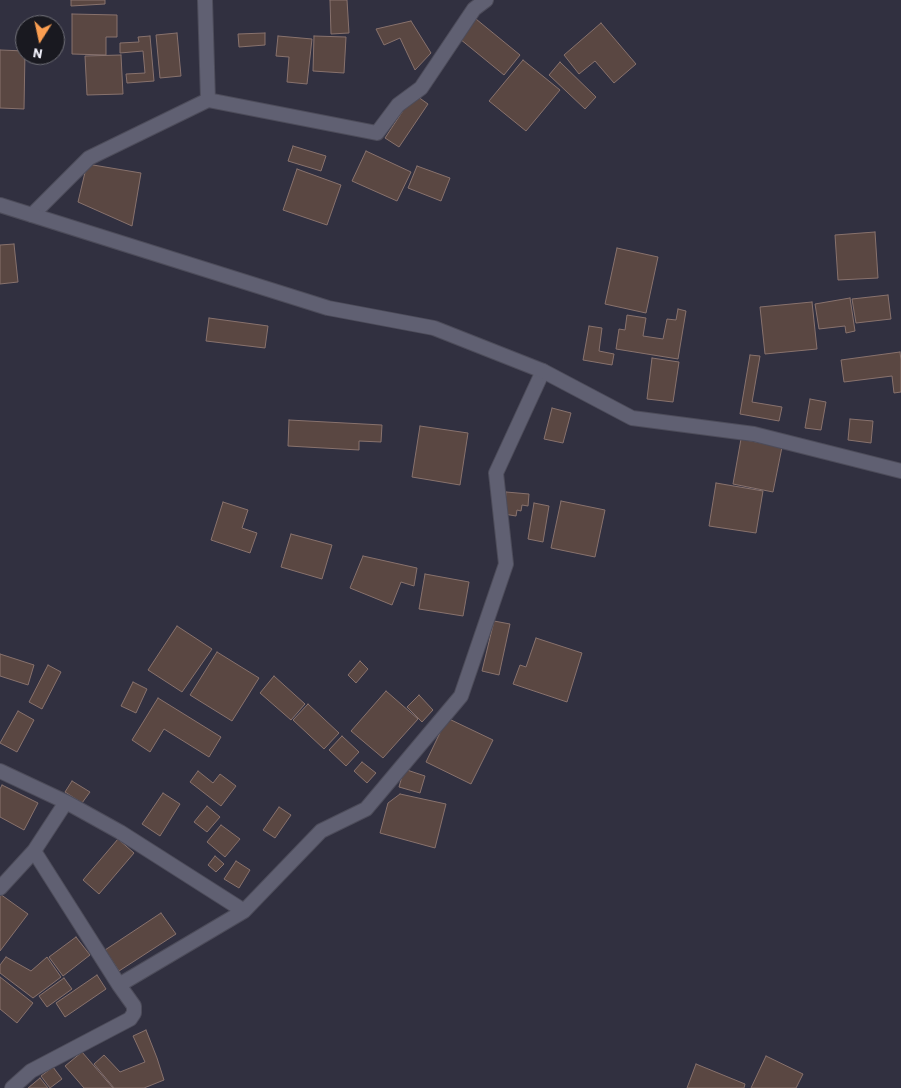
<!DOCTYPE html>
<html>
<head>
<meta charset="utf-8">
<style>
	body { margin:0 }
	#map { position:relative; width:901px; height:1088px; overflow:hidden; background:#313040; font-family:Barlow,sans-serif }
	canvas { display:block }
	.north { position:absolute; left:15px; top:15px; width:50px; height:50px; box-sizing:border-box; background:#191920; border:1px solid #707078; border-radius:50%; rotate:190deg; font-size:14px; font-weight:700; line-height:20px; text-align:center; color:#f2f2fc }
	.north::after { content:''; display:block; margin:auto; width:18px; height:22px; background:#fb9e51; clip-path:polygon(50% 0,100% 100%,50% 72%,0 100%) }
</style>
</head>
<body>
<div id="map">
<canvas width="901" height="1088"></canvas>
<div class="north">N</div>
</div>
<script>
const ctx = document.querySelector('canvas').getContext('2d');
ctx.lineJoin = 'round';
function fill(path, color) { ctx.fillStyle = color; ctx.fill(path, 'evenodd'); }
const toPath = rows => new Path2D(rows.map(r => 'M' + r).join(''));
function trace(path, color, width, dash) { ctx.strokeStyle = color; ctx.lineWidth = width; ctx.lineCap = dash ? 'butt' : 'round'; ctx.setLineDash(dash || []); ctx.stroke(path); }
const building = toPath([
	[71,0,105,0,105,4,71,6,71,0],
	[330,0,347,0,349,33,331,34,330,0],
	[72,14,117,15,117,37,106,37,106,55,72,54,72,14],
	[476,19,520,55,504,75,460,39,476,19],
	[411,21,431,53,415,70,400,38,384,45,376,29,411,21],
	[601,23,636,64,614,83,595,61,579,74,564,55,601,23],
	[177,33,181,76,160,78,156,35,177,33],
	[265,33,265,45,239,47,238,34,265,33],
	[150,36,154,81,127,83,126,74,145,73,143,51,120,53,120,43,139,42,138,37,150,36],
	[278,36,312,39,307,84,287,82,289,57,276,56,278,36],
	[314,36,346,37,344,73,313,71,314,36],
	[0,50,25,51,24,109,0,108,0,50],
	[121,55,123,94,87,95,85,56,121,55],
	[523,60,560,90,526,131,489,101,523,60],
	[560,62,596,97,585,109,549,75,560,62],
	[414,94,428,104,399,147,385,138,414,94],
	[293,146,326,156,321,171,288,161,293,146],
	[366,151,411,172,397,201,352,181,366,151],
	[87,164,141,173,132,226,78,202,87,164],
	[417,166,450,178,441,201,408,188,417,166],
	[297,169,341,185,327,225,283,210,297,169],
	[875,232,878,278,838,280,835,235,875,232],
	[14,244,18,282,0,284,0,245,14,244],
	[617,248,658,257,646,313,605,304,617,248],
	[888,295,891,319,856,323,852,299,888,295],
	[850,298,855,331,846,333,845,326,819,329,815,304,850,298],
	[812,302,817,349,765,354,760,307,812,302],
	[678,309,686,311,678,359,616,349,619,329,625,330,627,315,646,318,643,336,663,339,667,319,676,320,678,309],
	[209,318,268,326,265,348,206,341,209,318],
	[589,326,602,328,599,351,614,354,612,365,583,360,589,326],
	[900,352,901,360,901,392,894,393,892,376,844,382,841,360,900,352],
	[750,355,760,356,752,402,782,407,779,421,740,414,750,355],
	[652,358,679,362,673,402,647,399,652,358],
	[810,399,826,402,821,430,805,428,810,399],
	[552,408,571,413,563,443,544,439,552,408],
	[850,419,873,421,871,443,848,440,850,419],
	[289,420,382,425,381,442,359,441,359,450,288,446,289,420],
	[420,426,468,433,460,485,412,477,420,426],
	[741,439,782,447,773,492,733,484,741,439],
	[716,483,763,491,756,533,709,526,716,483],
	[506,492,529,494,528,506,522,505,521,511,517,510,516,516,504,514,506,492],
	[561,501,605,510,595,557,551,548,561,501],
	[223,502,248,510,242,528,257,533,250,553,211,540,223,502],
	[534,503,549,506,543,542,528,539,534,503],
	[291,534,332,545,322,579,281,567,291,534],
	[363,556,417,568,414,586,401,582,392,605,350,588,363,556],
	[425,574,469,582,463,616,419,609,425,574],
	[494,621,510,624,499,675,482,671,494,621],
	[177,626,212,649,182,692,148,670,177,626],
	[536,638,582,653,567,702,513,684,520,665,526,667,536,638],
	[217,652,259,678,232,721,190,695,217,652],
	[0,654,34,665,28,685,0,676,0,654],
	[360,661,368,669,356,683,348,675,360,661],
	[48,665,61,672,42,709,29,702,48,665],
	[274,676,305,704,291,720,260,693,274,676],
	[133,682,147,689,136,713,121,706,133,682],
	[386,691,418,719,383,758,351,731,386,691],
	[419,695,433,710,422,722,407,707,419,695],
	[158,698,221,737,209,757,164,729,150,752,132,740,158,698],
	[308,704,339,733,324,749,293,720,308,704],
	[18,711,34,720,17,752,0,743,18,711],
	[447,718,493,740,471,784,426,762,447,718],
	[342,736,359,752,346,766,329,750,342,736],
	[362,762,376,773,367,783,354,771,362,762],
	[404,769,425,776,420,793,399,787,404,769],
	[198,771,213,783,220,774,236,786,221,806,190,782,198,771],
	[72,781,90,792,82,803,65,792,72,781],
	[2,785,38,803,24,830,0,817,0,789,2,785],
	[163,793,180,804,160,836,142,824,163,793],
	[400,794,446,804,435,848,380,833,388,803,400,794],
	[207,806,220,817,207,832,194,822,207,806],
	[279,807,291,815,275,838,263,830,279,807],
	[221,825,240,839,225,857,207,842,221,825],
	[118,839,134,853,99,894,83,880,118,839],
	[215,856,224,864,216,872,208,865,215,856],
	[236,861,250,870,239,888,224,879,236,861],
	[0,894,28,914,0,951,0,894],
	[161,913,176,934,119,971,105,950,161,913],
	[76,937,90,955,63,976,49,957,76,937],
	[6,957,31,971,47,957,61,977,33,998,0,973,0,965,6,957],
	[97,975,106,989,65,1017,56,1003,97,975],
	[0,977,33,1003,17,1023,0,1009,0,977],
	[64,978,72,989,47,1007,39,996,64,978],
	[146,1030,157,1058,164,1080,144,1088,114,1088,94,1064,104,1055,120,1072,145,1062,133,1036,146,1030],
	[82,1052,113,1088,84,1088,65,1066,82,1052],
	[766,1056,803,1074,796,1088,751,1088,766,1056],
	[696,1064,745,1084,744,1088,687,1088,696,1064],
	[53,1067,62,1079,50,1088,41,1076,53,1067],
	[40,1078,48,1088,28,1088,40,1078]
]);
const minor = toPath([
	[208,100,377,133,398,105,421,88,474,9,486,0],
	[32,215,89,158,208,100,205,0],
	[0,771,66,802],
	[0,888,34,851],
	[119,985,244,911,321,831,366,809,461,696,506,564,496,473,543,371],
	[12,1088,31,1071,130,1019,134,1013,134,1006,119,985,34,851,66,802,120,832,244,911]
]);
const tertiary = toPath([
	[0,205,328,308,434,328,543,371,632,418,754,434,901,471]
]);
fill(building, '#5a4742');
trace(building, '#88726d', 1);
trace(minor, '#4d4c5a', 16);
trace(tertiary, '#4d4c5a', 16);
trace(minor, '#606072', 14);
trace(tertiary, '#606072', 14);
</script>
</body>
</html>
